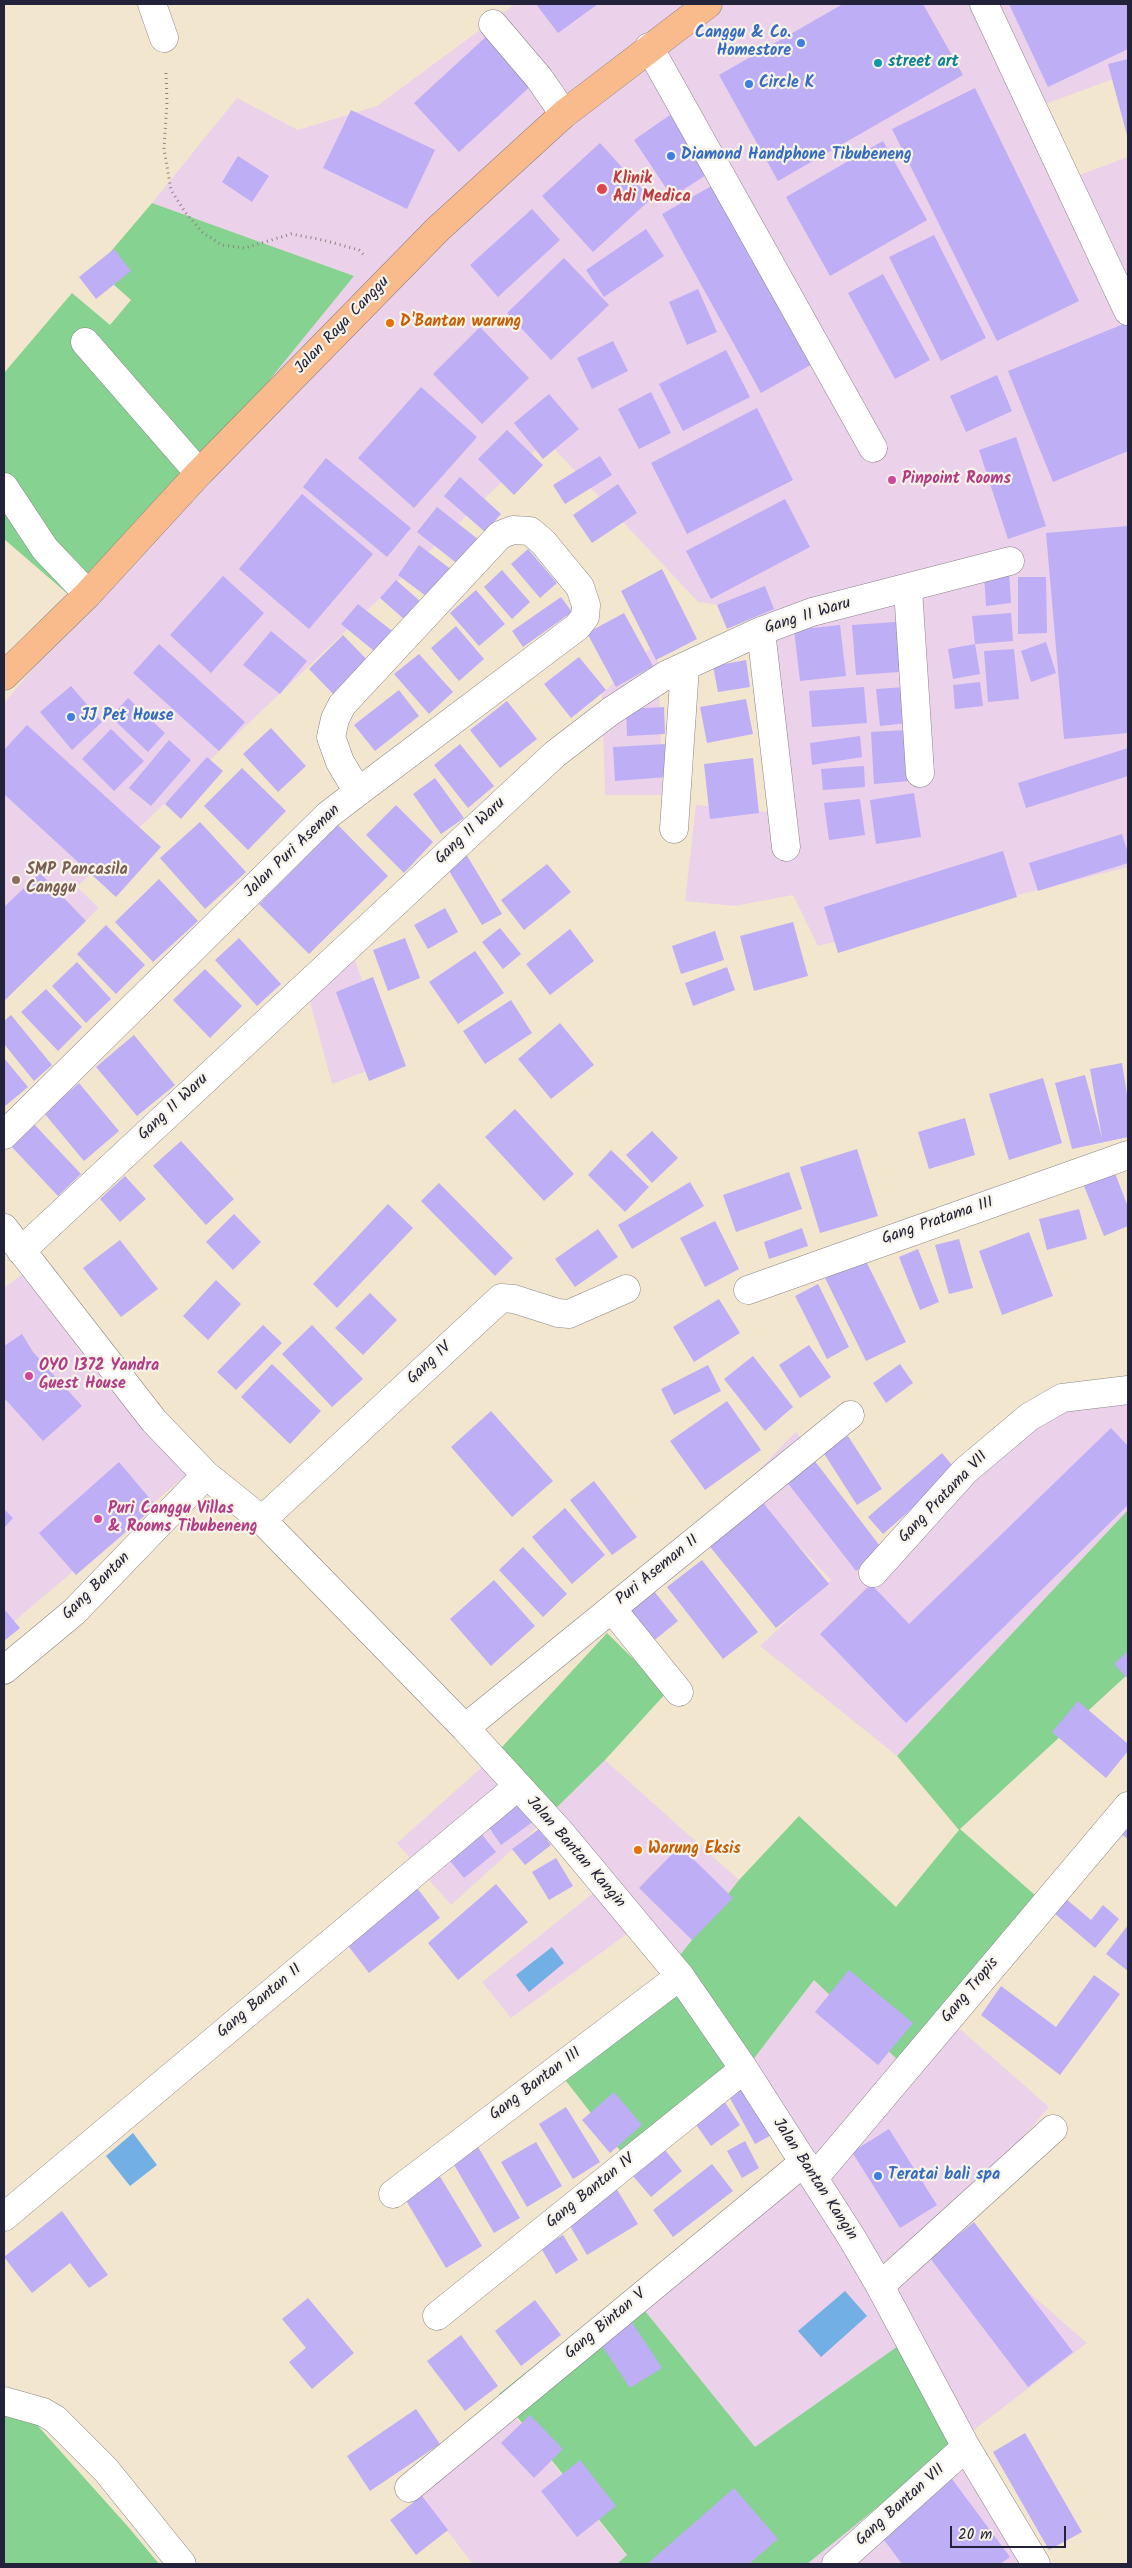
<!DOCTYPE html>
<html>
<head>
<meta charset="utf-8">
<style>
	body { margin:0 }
	#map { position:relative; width:1132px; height:2568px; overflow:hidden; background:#f3e6cf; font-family:Kalam,sans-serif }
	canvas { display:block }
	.frame { position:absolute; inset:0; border:5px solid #22223b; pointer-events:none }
	.scale { position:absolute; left:950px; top:2526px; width:116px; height:22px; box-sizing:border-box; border:2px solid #22223b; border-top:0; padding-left:6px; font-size:15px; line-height:18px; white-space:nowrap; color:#22223b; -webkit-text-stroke:4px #f7f3e8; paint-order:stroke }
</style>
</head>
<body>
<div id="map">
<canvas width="1132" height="2568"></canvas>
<div class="frame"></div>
<div class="scale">20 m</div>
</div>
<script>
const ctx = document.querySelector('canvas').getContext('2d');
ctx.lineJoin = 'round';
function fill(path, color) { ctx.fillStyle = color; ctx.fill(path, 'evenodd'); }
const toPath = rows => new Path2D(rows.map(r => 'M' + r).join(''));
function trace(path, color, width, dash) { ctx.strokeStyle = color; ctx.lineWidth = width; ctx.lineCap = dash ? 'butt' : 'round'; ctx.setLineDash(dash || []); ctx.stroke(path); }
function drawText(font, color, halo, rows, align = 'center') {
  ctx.font = font + ' Kalam,sans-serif'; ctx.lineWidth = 4.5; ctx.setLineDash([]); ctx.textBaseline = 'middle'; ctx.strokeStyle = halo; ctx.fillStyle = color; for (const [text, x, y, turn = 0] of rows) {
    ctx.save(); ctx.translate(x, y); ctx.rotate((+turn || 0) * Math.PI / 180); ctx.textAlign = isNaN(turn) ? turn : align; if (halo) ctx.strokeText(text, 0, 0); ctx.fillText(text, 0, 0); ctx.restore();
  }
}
const built = toPath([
	[515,4,1128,4,1128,85,1124,75,1029,110,1055,184,1128,157,1128,867,818,946,793,895,735,906,685,901,696,805,777,813,758,611,698,602,546,440,77,887,99,908,4,1001,4,703,84,608,354,276,152,203,237,98,298,130,377,106],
	[657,642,663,795,605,795,602,694],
	[346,935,391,1062,332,1084,304,979],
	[35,1265,204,1460,4,1630,4,1288],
	[1128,1384,1128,1510,897,1756,760,1646,831,1580,743,1487,796,1431,873,1556,1065,1397],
	[490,1760,544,1820,605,1760,739,1880,662,1978,631,1931,511,2018,482,1982,602,1886,544,1821,451,1905,397,1843],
	[814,1980,899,2061,943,2014,1049,2107,949,2223,1087,2343,961,2440,1039,2550,1018,2564,807,2564,961,2440,915,2334,755,2448,628,2290,792,2161,739,2078],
	[514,2415,627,2556,617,2564,473,2564,417,2492]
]);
const green = toPath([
	[152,203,354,276,84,608,4,539,4,373,72,293,110,325,131,300,96,269],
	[1128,1510,1128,1674,960,1829,1036,1896,899,2061,814,1980,739,2078,629,2162,552,2063,662,1978,739,1880,799,1816,896,1907,959,1830,897,1756],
	[607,1633,667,1692,605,1760,544,1820,490,1760],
	[628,2290,755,2447,915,2334,961,2440,807,2564,617,2564,627,2555,499,2394],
	[4,2388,130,2529,159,2564,4,2564]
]);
const water = toPath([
	[552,1947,564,1963,529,1992,516,1975],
	[133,2133,157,2165,130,2186,106,2156],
	[845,2291,867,2316,821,2357,798,2331]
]);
const building = toPath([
	[536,4,598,4,558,33],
	[843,4,923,4,963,75,778,181,719,75],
	[1009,4,1128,4,1128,49,1048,87],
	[490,33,535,82,459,152,414,103],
	[1128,59,1128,139,1108,64],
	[975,88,1079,301,997,341,892,129],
	[351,110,435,150,407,209,323,168],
	[670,115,709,173,672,197,634,140],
	[883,141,927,220,830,276,786,197],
	[600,143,651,199,593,252,542,196],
	[238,156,269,176,252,202,222,182],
	[715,184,814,363,761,393,662,214],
	[532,209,560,240,498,297,470,265],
	[646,229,664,256,604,297,586,270],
	[934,235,986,338,941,361,889,257],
	[114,249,131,271,96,299,79,277],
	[564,258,609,305,551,360,507,313],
	[883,274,930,360,895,379,848,293],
	[698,289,717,332,687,345,669,302],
	[1126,323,1128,328,1128,451,1053,482,1008,371],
	[480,327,529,378,482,424,433,374],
	[613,341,628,371,592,389,577,358],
	[726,350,750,397,683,431,659,384],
	[997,375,1012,411,966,432,950,396],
	[421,387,477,437,414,508,358,458],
	[651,392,671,433,639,449,618,409],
	[549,394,579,429,543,459,514,423],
	[757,408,793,480,687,534,651,463],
	[507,430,543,465,514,495,478,459],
	[1016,437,1046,526,1008,539,979,450],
	[600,456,612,475,565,504,553,485],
	[326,458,411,528,387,557,303,487],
	[460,477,501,514,485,532,444,496],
	[618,484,637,513,592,543,573,515],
	[302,494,373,554,309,629,239,569],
	[785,499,810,547,711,599,686,551],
	[437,507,479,540,459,565,417,532],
	[1128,526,1128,733,1064,739,1046,533],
	[419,545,452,570,430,599,398,575],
	[528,549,557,583,540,598,511,564],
	[662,569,697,639,656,660,621,591],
	[502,570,530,602,512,619,484,587],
	[1009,571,1011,603,986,606,984,574],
	[223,576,264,613,211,673,170,635],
	[1018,577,1046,577,1047,633,1018,634],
	[396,580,421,602,405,620,380,598],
	[765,586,774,609,727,629,717,605],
	[476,590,505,624,479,646,450,613],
	[561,597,572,612,523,647,512,631],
	[358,604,396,634,379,655,341,624],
	[624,613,653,666,616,687,587,633],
	[1011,613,1013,641,975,644,972,616],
	[896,622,900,672,856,675,852,625],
	[840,625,846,676,800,681,794,630],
	[456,626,484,659,459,681,431,648],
	[271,631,307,661,280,694,243,665],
	[343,635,372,665,337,698,309,669],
	[1046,642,1056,673,1031,682,1021,651],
	[159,644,245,722,219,751,133,673],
	[975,644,980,674,953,679,948,649],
	[1014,649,1019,699,988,702,984,651],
	[419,654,453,692,429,714,394,674],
	[579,657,606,690,571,718,544,684],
	[746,660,750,687,718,692,713,666],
	[980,682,983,706,955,709,953,685],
	[71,686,102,722,72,750,40,712],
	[864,687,867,723,812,727,809,691],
	[906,687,908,723,880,726,876,689],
	[399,690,419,716,375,751,354,725],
	[128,698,165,733,148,752,111,717],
	[746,699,753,734,707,743,700,707],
	[507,701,537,739,500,768,470,730],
	[664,707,665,734,627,736,626,709],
	[27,725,161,847,116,897,4,794,4,750],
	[271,728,306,766,278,792,243,754],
	[111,729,144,761,114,791,82,759],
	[907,730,910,781,874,784,871,732],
	[860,736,862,757,812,765,810,743],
	[169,740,191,760,151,806,129,788],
	[460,744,494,786,468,808,434,765],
	[666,744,668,777,615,781,613,747],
	[1128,748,1128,776,1026,808,1018,783],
	[207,757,223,771,181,819,165,804],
	[753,758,759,813,710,819,704,764],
	[864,766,865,787,823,790,821,769],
	[242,768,286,811,248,850,204,806],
	[435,778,464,818,441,834,413,794],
	[914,793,921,837,876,844,870,800],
	[860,799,865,835,829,840,824,803],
	[396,805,433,842,404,873,366,835],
	[200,822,246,872,205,909,160,858],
	[338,825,388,876,309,954,259,904],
	[1122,834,1128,853,1128,863,1038,891,1029,863],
	[1003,851,1017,897,838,953,824,907],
	[466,854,502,914,482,925,446,866],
	[547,864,571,892,524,930,501,900],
	[40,873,86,921,4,1001,4,907],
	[159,879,198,921,153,962,115,922],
	[445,908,458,932,428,949,414,925],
	[793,922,808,976,754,991,740,936],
	[106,925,145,965,116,994,77,954],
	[500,928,521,954,503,969,482,942],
	[570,929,594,961,550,995,526,964],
	[715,931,724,960,681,974,672,946],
	[239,938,281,984,257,1006,215,960],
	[405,938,420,978,388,991,373,950],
	[475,951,504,993,458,1024,429,982],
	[77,962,111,999,86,1023,52,986],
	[727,967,735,990,693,1006,685,983],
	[205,969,242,1006,210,1038,173,1000],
	[373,977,406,1066,369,1081,336,992],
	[46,989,82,1027,58,1051,21,1012],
	[511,1000,532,1033,485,1064,463,1031],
	[11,1015,52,1065,34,1081,4,1044,4,1021],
	[560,1023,594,1065,551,1099,518,1059],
	[134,1035,175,1085,137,1116,96,1067],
	[4,1058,28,1087,4,1107],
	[1122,1063,1128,1101,1128,1137,1072,1149,1055,1083,1085,1075,1102,1138,1090,1069],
	[1043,1078,1062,1143,1009,1160,989,1094],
	[79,1083,119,1131,84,1161,44,1113],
	[515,1109,574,1174,544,1201,485,1137],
	[965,1118,975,1155,929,1169,918,1132],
	[33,1123,81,1174,58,1196,10,1145],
	[652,1131,678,1158,652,1183,626,1155],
	[181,1141,234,1199,206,1225,153,1166],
	[857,1149,878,1216,820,1233,800,1167],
	[611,1150,649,1187,625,1212,588,1175],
	[789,1172,802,1209,736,1232,723,1195],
	[1115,1173,1128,1207,1128,1226,1104,1236,1084,1186],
	[125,1176,146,1199,120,1222,100,1199],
	[690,1182,704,1206,632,1249,618,1225],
	[439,1183,513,1258,495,1276,421,1201],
	[388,1204,413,1228,337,1308,313,1284],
	[1079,1209,1087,1239,1047,1250,1039,1219],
	[234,1214,261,1242,233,1270,206,1242],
	[715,1221,739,1269,705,1287,680,1238],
	[802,1228,808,1246,769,1259,764,1242],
	[598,1229,618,1257,575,1287,555,1259],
	[1029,1232,1053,1296,1002,1315,979,1251],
	[959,1239,973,1288,949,1294,935,1245],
	[120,1240,158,1289,121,1317,83,1268],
	[918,1249,939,1302,920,1310,899,1257],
	[865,1259,906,1342,866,1361,825,1278],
	[216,1280,241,1304,208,1340,183,1316],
	[818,1284,849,1347,827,1359,795,1296],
	[370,1293,397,1320,363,1355,335,1328],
	[719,1299,740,1333,694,1362,673,1327],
	[263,1325,282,1343,236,1390,217,1372],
	[312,1325,363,1379,332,1407,282,1354],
	[22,1334,33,1352,82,1406,43,1441,6,1400,4,1401,4,1346],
	[809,1345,831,1377,800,1398,779,1365],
	[753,1356,793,1407,765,1431,724,1379],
	[272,1364,321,1411,290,1444,241,1397],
	[900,1364,913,1383,886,1403,873,1383],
	[708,1365,721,1391,674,1415,661,1389],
	[727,1401,761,1450,705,1490,670,1441],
	[491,1411,553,1481,512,1517,451,1447],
	[1111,1428,1128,1446,1128,1505,906,1723,820,1634,871,1584,909,1624],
	[848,1436,882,1489,857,1505,823,1452],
	[942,1453,956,1470,883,1534,868,1517],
	[814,1460,883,1550,856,1571,787,1482],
	[119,1462,156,1506,76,1575,39,1533],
	[594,1481,637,1537,612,1555,570,1500],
	[760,1499,829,1584,776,1628,707,1543],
	[565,1508,605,1555,572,1584,532,1537],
	[4,1509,13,1518,4,1528],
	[523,1547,567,1594,543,1617,499,1570],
	[702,1560,758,1632,723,1659,667,1587],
	[494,1580,535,1626,491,1666,450,1619],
	[653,1590,678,1621,651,1643,626,1613],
	[4,1609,20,1628,4,1641],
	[1128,1651,1128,1679,1114,1664],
	[1078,1701,1128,1744,1128,1751,1106,1778,1052,1732],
	[519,1800,534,1821,501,1845,486,1823],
	[1128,1819,1128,1839,1118,1832],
	[539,1829,551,1845,525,1865,512,1849],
	[479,1831,496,1852,464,1878,447,1857],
	[680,1846,733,1898,692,1940,639,1888],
	[556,1858,573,1886,549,1900,532,1872],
	[414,1884,440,1918,369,1973,343,1939],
	[496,1884,528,1922,458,1980,428,1943],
	[1059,1893,1091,1920,1103,1905,1119,1919,1095,1948,1047,1907],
	[1128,1925,1128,1971,1106,1954],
	[849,1970,913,2023,878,2065,815,2012],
	[1094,1975,1120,1994,1060,2075,981,2015,1001,1986,1056,2027],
	[744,2078,775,2133,755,2144,725,2089],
	[614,2092,642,2125,610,2153,582,2120],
	[724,2101,740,2125,711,2146,695,2123],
	[566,2107,600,2162,573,2179,539,2124],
	[889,2129,937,2205,900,2228,852,2152],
	[745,2141,759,2168,742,2178,727,2151],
	[536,2142,562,2186,527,2207,501,2162],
	[478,2147,520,2218,494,2233,453,2163],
	[665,2150,682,2171,651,2197,633,2176],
	[712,2164,733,2191,673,2237,653,2210],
	[439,2175,482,2246,446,2268,404,2197],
	[616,2188,638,2224,587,2255,566,2219],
	[62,2211,108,2275,89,2288,70,2263,32,2293,4,2257],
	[974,2222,1073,2352,1028,2387,930,2258],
	[563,2235,578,2260,556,2274,541,2248],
	[308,2298,354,2353,312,2389,289,2362,306,2348,282,2319],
	[535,2300,561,2335,521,2366,495,2331],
	[628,2316,662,2368,630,2388,597,2338],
	[461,2335,498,2386,465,2411,427,2361],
	[416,2409,440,2444,370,2491,347,2456],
	[530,2415,563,2449,534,2478,501,2443],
	[1025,2433,1082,2532,1049,2550,993,2452],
	[580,2460,616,2506,577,2537,541,2491],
	[949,2475,1010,2557,1000,2564,902,2564,876,2529],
	[734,2488,778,2539,749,2564,647,2564],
	[422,2496,448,2530,416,2555,390,2520]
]);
const path = toPath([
	[166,73,167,102,164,149,171,190,185,212,203,233,222,245,245,248,291,234,323,240,359,250,365,256]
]);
const minor = toPath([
	[152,4,164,38],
	[984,4,1128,311],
	[493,24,539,78,564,114],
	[649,47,873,448],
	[85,342,199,473],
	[4,487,45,549,88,594],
	[908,589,920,773],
	[761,631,786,847],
	[674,829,685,667],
	[4,1135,328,815,358,792,577,627,585,617,586,605,580,587,543,542,530,531,513,530,500,535,342,705,335,719,331,737,340,762,358,792],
	[4,1228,154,1421,206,1475,262,1520,465,1728,561,1833,680,1976,744,2069,852,2238,880,2286,966,2447,1036,2564],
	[21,1251,555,754,611,711,666,675,761,631,812,612,1010,561],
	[748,1290,1128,1155],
	[262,1520,501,1298,514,1299,558,1313,569,1314,626,1289],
	[873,1573,965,1471,1029,1417,1062,1398,1128,1390],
	[612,1609,679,1692],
	[4,1670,74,1612,206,1475],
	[465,1728,850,1415],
	[815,2177,1128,1806],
	[393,2194,680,1976],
	[4,2217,517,1787],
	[880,2286,1053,2129],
	[437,2316,744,2069],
	[4,2401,43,2412,55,2419,106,2470,182,2564],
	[409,2488,804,2162],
	[836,2564,966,2447]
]);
const major = toPath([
	[4,676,88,594,199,473,438,229,564,114,708,4]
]);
const markers = [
	[801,43,5,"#3f7fe0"],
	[878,63,5,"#0f9aa8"],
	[749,84,5,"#3f7fe0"],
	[671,156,5,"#3f7fe0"],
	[602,189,6,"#e0444e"],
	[390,323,5,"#e8710a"],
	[892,480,5,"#d1479c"],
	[71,717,5,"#3f7fe0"],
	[16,880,5,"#8d6e63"],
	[29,1376,5,"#d1479c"],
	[98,1519,5,"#d1479c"],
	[638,1850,5,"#e8710a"],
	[878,2176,5,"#3f7fe0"]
];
const shopNames = [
	["Canggu & Co.",791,34,"right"],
	["Homestore",791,52,"right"],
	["Circle K",759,84],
	["Diamond Handphone Tibubeneng",681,156],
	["JJ Pet House",81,717],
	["Teratai bali spa",888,2176]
];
const cultureNames = [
	["street art",888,63]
];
const healthNames = [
	["Klinik",613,180],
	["Adi Medica",613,198]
];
const foodNames = [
	["D'Bantan warung",400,323],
	["Warung Eksis",648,1850]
];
const streetNames = [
	["Jalan Raya Canggu",343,326,-46],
	["Gang II Waru",808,617,-17],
	["Gang II Waru",471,832,-43],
	["Jalan Puri Aseman",293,852,-44],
	["Gang II Waru",174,1108,-43],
	["Gang Pratama III",938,1222,-19],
	["Gang IV",430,1364,-43],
	["Gang Pratama VII",944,1498,-46],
	["Puri Aseman II",658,1571,-39],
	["Gang Bantan",97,1587,-45],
	["Jalan Bantan Kangin",575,1853,49],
	["Gang Tropis",971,1991,-50],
	["Gang Bantan II",260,2002,-40],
	["Gang Bantan III",536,2085,-37],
	["Jalan Bantan Kangin",814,2180,57],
	["Gang Bantan IV",591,2192,-39],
	["Gang Bintan V",606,2325,-40],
	["Gang Bantan VII",901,2506,-42]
];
const hotelNames = [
	["Pinpoint Rooms",902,480],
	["OYO 1372 Yandra",39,1367],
	["Guest House",39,1385],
	["Puri Canggu Villas",108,1510],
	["& Rooms Tibubeneng",108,1528]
];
const educationNames = [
	["SMP Pancasila",26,871],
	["Canggu",26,889]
];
fill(built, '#ecd1ea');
fill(green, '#86d290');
fill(water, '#72afe4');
fill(building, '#beaef5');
trace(minor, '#8a8485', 29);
trace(major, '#8a8485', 29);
trace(path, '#8a8485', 3, [1, 4]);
trace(minor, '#fff', 28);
trace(major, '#fabb8c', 28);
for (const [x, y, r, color] of markers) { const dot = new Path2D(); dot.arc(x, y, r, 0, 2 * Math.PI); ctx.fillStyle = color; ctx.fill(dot); trace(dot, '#f7f3e8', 2); }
drawText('bold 16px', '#366cbe', '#f7f3e8', shopNames, 'left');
drawText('bold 16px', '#0d838f', '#f7f3e8', cultureNames, 'left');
drawText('bold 16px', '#be3a42', '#f7f3e8', healthNames, 'left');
drawText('bold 16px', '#c56008', '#f7f3e8', foodNames, 'left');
drawText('16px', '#22223b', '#f7f3e8', streetNames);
drawText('bold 16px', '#b23c85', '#f7f3e8', hotelNames, 'left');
drawText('bold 16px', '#785e54', '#f7f3e8', educationNames, 'left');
</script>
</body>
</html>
